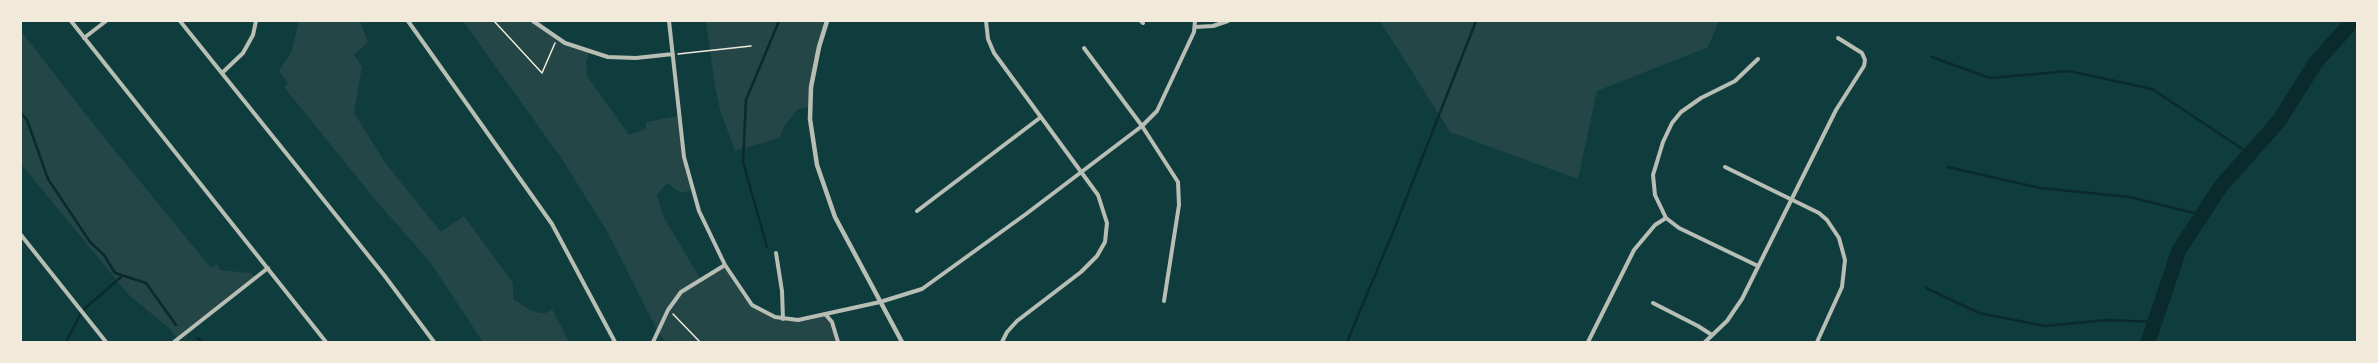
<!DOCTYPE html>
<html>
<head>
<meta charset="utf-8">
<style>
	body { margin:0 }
	#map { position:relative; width:2378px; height:363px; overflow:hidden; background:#0f3d3e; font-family:Inter,sans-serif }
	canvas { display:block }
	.frame { position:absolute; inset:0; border:22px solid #f1e9da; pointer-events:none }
</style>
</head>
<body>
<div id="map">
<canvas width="2378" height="363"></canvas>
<div class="frame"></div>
</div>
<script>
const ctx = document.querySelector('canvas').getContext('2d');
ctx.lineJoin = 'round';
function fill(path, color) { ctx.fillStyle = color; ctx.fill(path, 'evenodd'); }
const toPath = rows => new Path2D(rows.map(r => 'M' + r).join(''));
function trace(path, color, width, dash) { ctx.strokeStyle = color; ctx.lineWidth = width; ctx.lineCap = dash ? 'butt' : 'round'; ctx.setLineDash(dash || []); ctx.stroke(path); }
const green = toPath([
	[299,21,360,21,368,42,354,55,362,67,354,113,386,164,441,232,464,216,513,283,513,299,530,310,540,313,546,313,552,309,569,342,483,342,430,262,373,197,284,87,288,83,279,71,292,51],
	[463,21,544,21,539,26,557,39,589,52,586,63,587,76,629,135,646,129,646,122,678,116,683,155,691,190,681,193,667,183,657,195,663,216,700,278,725,264,736,285,759,311,791,320,826,314,830,319,837,342,666,342,658,332,607,231,562,159],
	[706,21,826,21,810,107,798,109,785,125,779,138,735,151,720,110,715,86],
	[1380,21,1719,21,1708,47,1597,91,1578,179,1450,132],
	[21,31,98,130,211,268,217,264,220,270,250,273,256,277,177,340,171,330,129,295,21,164]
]);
const stream = toPath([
	[1932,57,1990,78,2069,71,2152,89,2250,154],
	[21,113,27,120,48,179,90,242,104,255,115,273,146,283,176,325],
	[1948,167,2040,188,2130,197,2202,215],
	[767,247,743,162,746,100,779,21],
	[1926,288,1979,313,2045,326,2107,320,2156,322],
	[197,338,203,342],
	[66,342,82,311,121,277],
	[1347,342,1393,232,1476,21]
]);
const river = toPath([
	[2148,342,2179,250,2221,186,2279,121,2316,62,2353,21]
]);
const path = toPath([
	[494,21,542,73,555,43],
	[678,54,751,46],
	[673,314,700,342]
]);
const minor = toPath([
	[71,21,326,342],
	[180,21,384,275,434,342],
	[408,21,552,224,615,342],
	[533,21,565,43,608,57,636,58,673,54],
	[669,21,684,157,699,211,725,265,752,305,775,317,798,320,880,302,922,289,1026,214,1142,126,1157,111,1194,32,1195,21],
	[986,21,988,39,994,53,1098,195,1107,223,1105,242,1097,256,1081,272,1017,321,1007,332,1002,342],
	[1141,21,1143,23],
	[1195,27,1213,26,1228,21],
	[84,38,106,21],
	[1084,48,1142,126,1178,182,1179,205,1164,301],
	[222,73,243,53,253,35,256,21],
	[1725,167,1819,213,1827,220,1839,238,1845,260,1842,287,1817,342],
	[917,211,1041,117],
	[21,235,106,342],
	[776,253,782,291,783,319],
	[1758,266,1679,228,1666,218,1655,195,1653,175,1663,142,1672,123,1681,112,1701,98,1735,81,1758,59],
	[1653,303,1698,326,1712,335],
	[826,315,832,322,838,342],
	[174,342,268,268],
	[653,342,668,310,681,292,725,265],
	[1588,342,1634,250,1655,225,1666,218],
	[1705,342,1727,321,1742,299,1836,110,1864,66,1865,60,1862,53,1838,38]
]);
const tertiary = toPath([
	[827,21,819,47,811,87,810,119,817,165,835,217,902,342]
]);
fill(green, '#244646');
trace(stream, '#0a2a2b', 2.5);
trace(river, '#0a2a2b', 15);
trace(path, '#f1e9da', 1.5);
trace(minor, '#b8beb3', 4);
trace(tertiary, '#b8beb3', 4.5);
</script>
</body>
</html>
